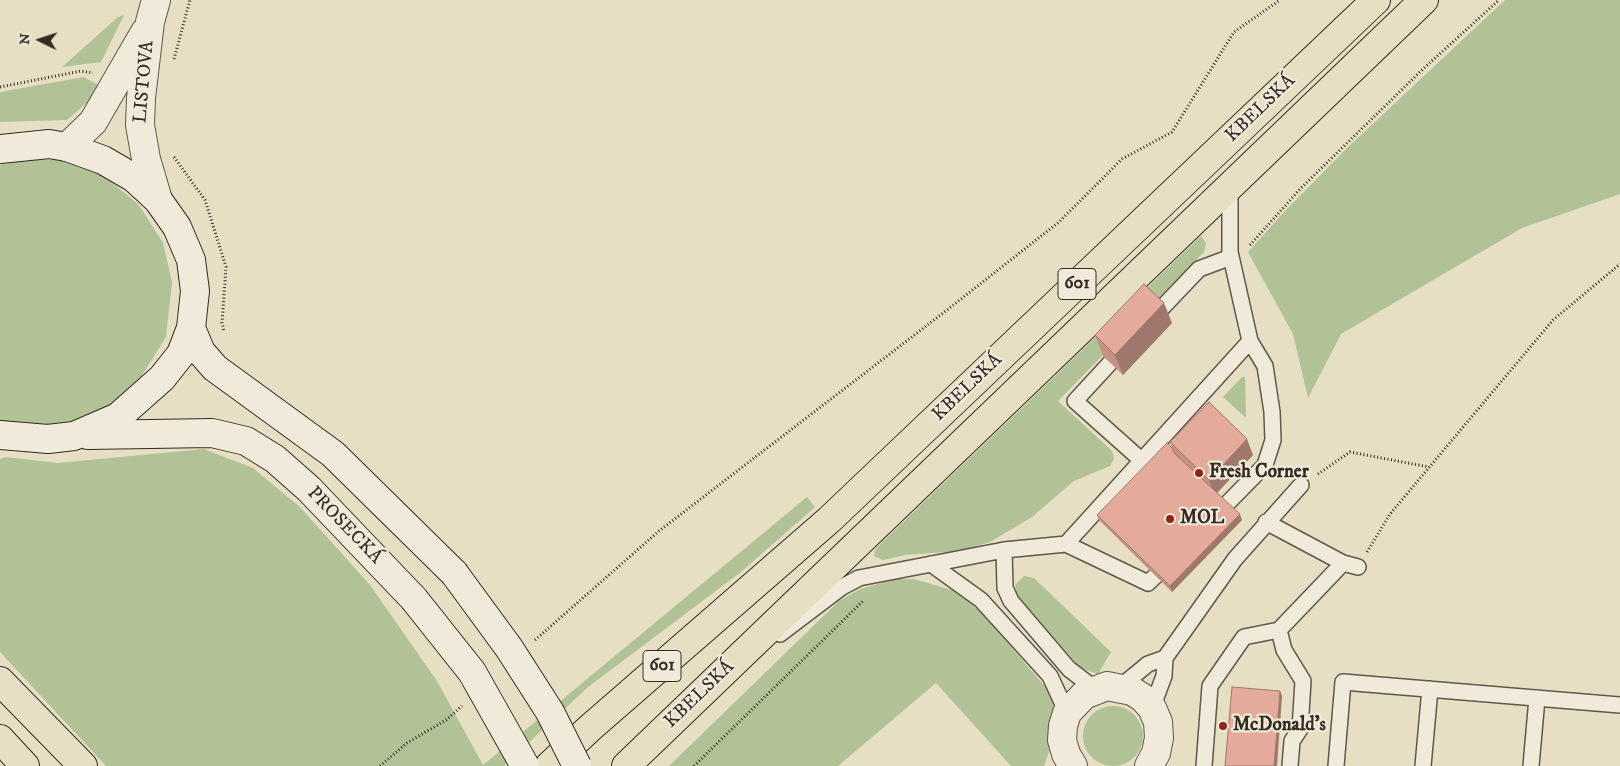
<!DOCTYPE html>
<html>
<head>
<meta charset="utf-8">
<style>
	body { margin:0 }
	#map { position:relative; width:1620px; height:766px; overflow:hidden; background:#e6dfc4; font-family:"IM FELL DW Pica",serif }
	canvas { display:block }
	.north { position:absolute; left:15px; top:15px; width:50px; height:50px; -webkit-text-stroke:4px #efead9; paint-order:stroke; rotate:274deg; font-size:14px; font-weight:700; line-height:20px; text-align:center; color:#352a23 }
	.north::after { content:''; display:block; margin:auto; width:18px; height:22px; background:#352a23; clip-path:polygon(50% 0,100% 100%,50% 72%,0 100%) }
</style>
</head>
<body>
<div id="map">
<canvas width="1620" height="766"></canvas>
<div class="north">N</div>
</div>
<script>
const ctx = document.querySelector('canvas').getContext('2d');
ctx.lineJoin = 'round';
function fill(path, color) { ctx.fillStyle = color; ctx.fill(path, 'evenodd'); }
const toPath = rows => new Path2D(rows.map(r => 'M' + r).join(''));
function trace(path, color, width, dash) { ctx.strokeStyle = color; ctx.lineWidth = width; ctx.lineCap = dash ? 'butt' : 'round'; ctx.setLineDash(dash || []); ctx.stroke(path); }
function drawText(font, color, halo, rows, align = 'center') {
  ctx.font = font + ' "IM FELL DW Pica",serif'; ctx.lineWidth = 4.5; ctx.setLineDash([]); ctx.textBaseline = 'middle'; ctx.strokeStyle = halo; ctx.fillStyle = color; for (const [text, x, y, turn = 0] of rows) {
    ctx.save(); ctx.translate(x, y); ctx.rotate((+turn || 0) * Math.PI / 180); ctx.textAlign = isNaN(turn) ? turn : align; if (halo) ctx.strokeText(text, 0, 0); ctx.fillText(text, 0, 0); ctx.restore();
  }
}
const green = toPath([
	[1505,0,1620,0,1620,194,1522,228,1341,334,1308,398,1293,334,1248,252,1285,211,1346,149],
	[124,15,101,62,62,67,118,17],
	[84,77,100,86,91,99,67,120,0,122,0,92],
	[24,159,60,160,103,175,139,205,163,243,172,282,166,337,134,388,96,416,59,427,14,426,0,421,0,165],
	[1201,236,1206,243,1204,252,1058,401,1112,451,1114,459,1110,466,1074,481,1032,517,990,542,959,551,905,555,883,560,874,556,876,548],
	[1242,377,1245,377,1246,418,1223,397],
	[204,449,253,468,300,507,370,585,437,681,483,765,807,497,815,507,741,572,588,687,504,766,106,766,0,652,0,459,6,457,58,463],
	[1024,576,1034,578,1111,652,1098,674,1083,669,1077,664,1017,595,1015,585],
	[896,579,914,579,955,591,981,612,1049,691,1055,710,1050,749,1044,766,1011,766,936,683,838,766,669,766,839,601,860,589],
	'1083 736a30 30 0 1 1 60 0a30 30 0 1 1-60 0Z'
]);
const path = toPath([
	[174,59,190,0],
	[0,87,81,71,93,73],
	[174,157,205,200,226,267,222,323,224,332],
	[1250,245,1301,188,1423,69,1499,0],
	[1318,474,1350,452,1429,467],
	[1367,552,1390,514,1553,320,1620,264],
	[535,640,659,531,947,310,1059,222,1122,159,1172,132,1234,32,1280,0],
	[380,766,407,743,446,720,462,706],
	[694,766,864,600]
]);
const service = toPath([
	[1159,311,1199,269,1231,257],
	[1110,363,1075,401,1149,467],
	[1213,518,1265,465,1273,440,1272,412,1265,366,1250,341],
	[1266,522,1343,563,1358,567],
	[1066,544,1148,583,1169,563],
	[1004,550,1005,588,1011,601,1069,669,1095,689],
	[931,564,981,600,1050,676,1067,713],
	[1279,630,1284,650,1303,681,1300,729,1292,741,1290,766],
	[780,634,842,587,859,578,1004,550,1066,544,1250,341,1230,252,1230,187],
	[1120,687,1148,664,1165,658],
	[1152,708,1164,676,1165,658,1235,559,1301,485],
	[1204,766,1210,686,1244,637,1279,630,1343,563],
	[1336,766,1343,682,1620,705],
	[1423,766,1430,689],
	[1531,766,1537,698]
]);
const minor = toPath([
	[156,0,150,22,141,98,140,125,146,159,158,200],
	[67,147,93,122,145,32],
	[1073,766,1066,754,1062,740,1063,726,1067,713,1084,695,1107,686,1132,691,1143,698,1152,708,1158,722,1159,738,1156,753,1149,766]
]);
const secondary = toPath([
	[0,149,49,144,67,147,103,160,134,178,158,200,177,227,191,260,195,291,191,328,181,354,162,378,118,417,74,436,48,439,0,435],
	[191,328,201,352,215,368,333,454,454,573],
	[88,435,212,433,246,441,275,459,309,489,414,599]
]);
const trunk = toPath([
	[0,681,83,766],
	[0,739,25,766],
	[549,766,591,727,829,520,1376,0],
	[626,766,1424,0]
]);
const secondaryBridge = toPath([
	[454,573,509,648,550,712,577,766],
	[414,599,472,672,525,766]
]);
const wall = toPath([
	[1172,323,1123,375,1103,356,1095,335],
	[1170,442,1253,455,1217,493,1242,520,1172,592,1099,520,1097,515,1172,448]
]);
const shadedWall = toPath([
	[1164,303,1172,323,1123,375,1115,355],
	[1247,439,1253,455,1214,496,1209,480],
	[1240,514,1242,520,1172,592,1170,586],
	[1280,691,1282,696,1277,766,1274,766]
]);
const building = toPath([
	[1144,284,1164,303,1115,355,1095,335,1144,284],
	[1209,402,1247,439,1209,480,1170,442,1209,402],
	[1167,443,1172,448,1174,453,1240,514,1170,586,1097,515,1167,443],
	[1232,687,1280,691,1274,766,1225,766,1232,687]
]);
const markers = [
	[1199,473,5,"#8f2418"],
	[1170,519,5,"#8f2418"],
	[1223,726,5,"#8f2418"]
];
const shields = [
	[1077,284,38],
	[662,666,38]
];
const shieldNames = [
	["601",1077,284],
	["601",662,666]
];
const streetNames = [
	["LISTOVA",145,82,-85],
	["KBELSKÁ",1261,109,-44],
	["KBELSKÁ",968,388,-44],
	["PROSECKÁ",344,526,46],
	["KBELSKÁ",700,695,-44]
];
const poiNames = [
	["Fresh Corner",1209,473],
	["MOL",1180,519],
	["McDonald's",1233,726]
];
fill(green, '#b1c297');
trace(service, '#61574b', 18);
trace(minor, '#61574b', 30);
trace(secondary, '#352a23', 30);
trace(trunk, '#352a23', 30);
trace(path, '#352a23', 3, [1, 2.5]);
trace(service, '#efead9', 15);
trace(minor, '#efead9', 28);
trace(secondary, '#efead9', 28);
trace(trunk, '#e6dfc4', 28);
trace(secondaryBridge, '#352a23', 30, []);
trace(secondaryBridge, '#efead9', 28);
fill(wall, '#c49285');
fill(shadedWall, '#a0776c');
fill(building, '#e4aa9b');
trace(building, '#a0776c', 1);
for (const [x, y, r, color] of markers) { const dot = new Path2D(); dot.arc(x, y, r, 0, 2 * Math.PI); ctx.fillStyle = color; ctx.fill(dot); trace(dot, '#efead9', 2); }
for (const [x, y, w] of shields) { const box = new Path2D(); box.roundRect(x - w / 2, y - 15.5, w, 31, 4); ctx.fillStyle = '#efead9'; ctx.fill(box); trace(box, '#352a23', 1); }
drawText('bold 18px', '#352a23', null, shieldNames);
drawText('19px', '#352a23', '#efead9', streetNames);
drawText('bold 19px', '#352a23', '#efead9', poiNames, 'left');
</script>
</body>
</html>
